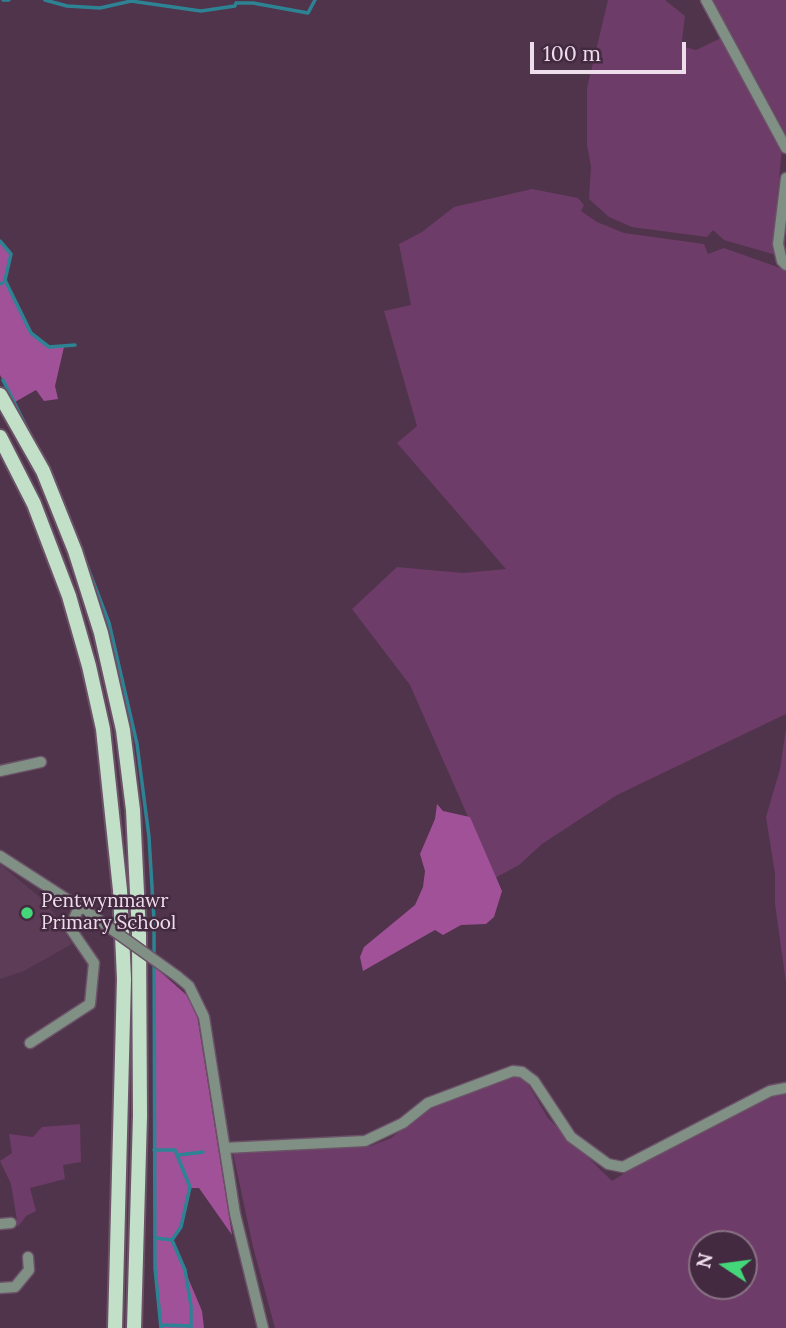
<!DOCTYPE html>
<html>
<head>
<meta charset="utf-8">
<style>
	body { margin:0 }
	#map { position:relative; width:786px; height:1328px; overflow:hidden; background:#4f344b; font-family:Lora,serif }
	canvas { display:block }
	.north { position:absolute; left:688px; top:1230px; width:70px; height:70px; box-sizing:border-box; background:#442a40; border:2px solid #887284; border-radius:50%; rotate:283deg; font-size:19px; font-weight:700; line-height:28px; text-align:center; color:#eeddeb }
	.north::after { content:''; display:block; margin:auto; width:24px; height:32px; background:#44d77a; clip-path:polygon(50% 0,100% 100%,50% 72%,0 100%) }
	.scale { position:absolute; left:530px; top:42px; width:156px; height:32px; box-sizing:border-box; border:4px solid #eeddeb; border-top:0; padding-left:9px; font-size:21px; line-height:24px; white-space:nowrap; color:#eeddeb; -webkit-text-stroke:5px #442a40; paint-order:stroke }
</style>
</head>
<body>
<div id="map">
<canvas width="786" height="1328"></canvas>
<div class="north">N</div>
<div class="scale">100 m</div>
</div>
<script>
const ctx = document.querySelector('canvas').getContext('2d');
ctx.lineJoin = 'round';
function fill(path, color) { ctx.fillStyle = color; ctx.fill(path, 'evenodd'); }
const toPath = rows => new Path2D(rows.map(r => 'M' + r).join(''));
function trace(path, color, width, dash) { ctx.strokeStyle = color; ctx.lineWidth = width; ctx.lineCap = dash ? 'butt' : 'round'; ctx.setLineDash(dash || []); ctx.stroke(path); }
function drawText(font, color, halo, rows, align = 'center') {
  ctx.font = font + ' Lora,serif'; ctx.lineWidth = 5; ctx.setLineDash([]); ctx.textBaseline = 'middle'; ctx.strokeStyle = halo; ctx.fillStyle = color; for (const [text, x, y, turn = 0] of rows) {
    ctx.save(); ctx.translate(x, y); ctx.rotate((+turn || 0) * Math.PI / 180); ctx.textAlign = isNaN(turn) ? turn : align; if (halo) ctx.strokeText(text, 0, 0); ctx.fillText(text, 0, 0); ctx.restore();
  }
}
const built = toPath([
	[0,864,42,899,65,927,63,930,72,944,24,971,0,979]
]);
const green = toPath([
	[608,0,665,0,685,16,682,41,685,47,696,50,721,38,782,149,774,228,776,255,724,240,713,230,707,237,632,227,609,217,589,199,591,166,587,145,587,88],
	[711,0,786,0,786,134,725,22],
	[532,189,578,198,584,205,581,211,597,222,624,233,704,244,708,254,724,248,786,270,786,714,617,795,542,844,519,865,495,878,410,685,352,609,397,567,463,573,506,569,397,443,417,426,384,311,411,305,399,244,422,232,454,207],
	[786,729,786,983,775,904,775,874,766,817,780,769],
	[515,1076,525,1079,548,1118,612,1181,664,1149,772,1094,786,1092,786,1328,275,1328,253,1247,233,1153,257,1149,371,1146,391,1138,432,1106],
	[702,1244,744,1244,744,1286,702,1286],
	[80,1124,81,1162,63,1165,65,1179,30,1188,36,1211,26,1216,18,1227,11,1184,0,1161,12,1153,9,1134,33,1137,42,1127]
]);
const forest = toPath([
	[0,241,11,254,5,280,31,333,49,347,64,347,55,386,58,399,44,401,36,390,15,402,0,375],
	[437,804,443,811,470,817,502,891,494,917,486,924,461,925,443,935,435,930,363,971,360,957,364,947,415,905,423,887,425,871,420,854,435,819],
	[155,967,191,999,197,1015,232,1235,199,1188,191,1188,181,1227,172,1240,202,1311,204,1328,161,1328,155,1268,153,1137]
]);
const stream = toPath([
	[3,0,9,0],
	[45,0,67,6,100,8,131,1,201,11,235,6,236,3,253,3,308,13,315,0],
	[0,241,11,254,5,280,31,333,49,347,75,345],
	[0,284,2,283],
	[3,380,36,446],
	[63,503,109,623,137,744,149,837,154,920,155,1268,161,1328],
	[154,1150,175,1150,190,1187,181,1227,172,1240,185,1270,191,1306,191,1328],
	[178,1155,203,1152],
	[155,1238,172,1240],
	[161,1325,191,1326]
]);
const street = toPath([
	[706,0,786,148],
	[786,178,778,244,782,261,786,265],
	[0,771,41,762],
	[0,856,82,909],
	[177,976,189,986,204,1017,235,1214,263,1328],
	[30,1043,90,1004,94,963,70,928,79,907],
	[225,1148,365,1141,403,1123,428,1103,513,1071,522,1072,534,1081,571,1137,608,1164,623,1167,770,1091,786,1088],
	[0,1224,11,1223],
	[0,1288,15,1287,29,1270,28,1257]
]);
const primary = toPath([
	[0,395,43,471,75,551,101,633,123,730,133,810,139,934,140,1116,134,1328],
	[0,437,34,504,69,596,89,666,103,729,120,890,124,979,115,1328]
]);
const streetBridge = toPath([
	[89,913,177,976]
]);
const markers = [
	[27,913,7,"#44d77a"]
];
const poiNames = [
	["Pentwynmawr",41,902],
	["Primary School",41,924]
];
fill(built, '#5d3c58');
fill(green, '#6e3c68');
fill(forest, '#a15198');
trace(stream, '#2d8393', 3.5);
trace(street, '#6c5268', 13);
trace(primary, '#6c5268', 18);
trace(street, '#819084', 10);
trace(primary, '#c2e0c8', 14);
trace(streetBridge, '#6c5268', 13, []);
trace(streetBridge, '#819084', 10);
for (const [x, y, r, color] of markers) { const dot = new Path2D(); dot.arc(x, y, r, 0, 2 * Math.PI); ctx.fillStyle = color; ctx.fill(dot); trace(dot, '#442a40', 2.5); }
drawText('19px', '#eeddeb', '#442a40', poiNames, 'left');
</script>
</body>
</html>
